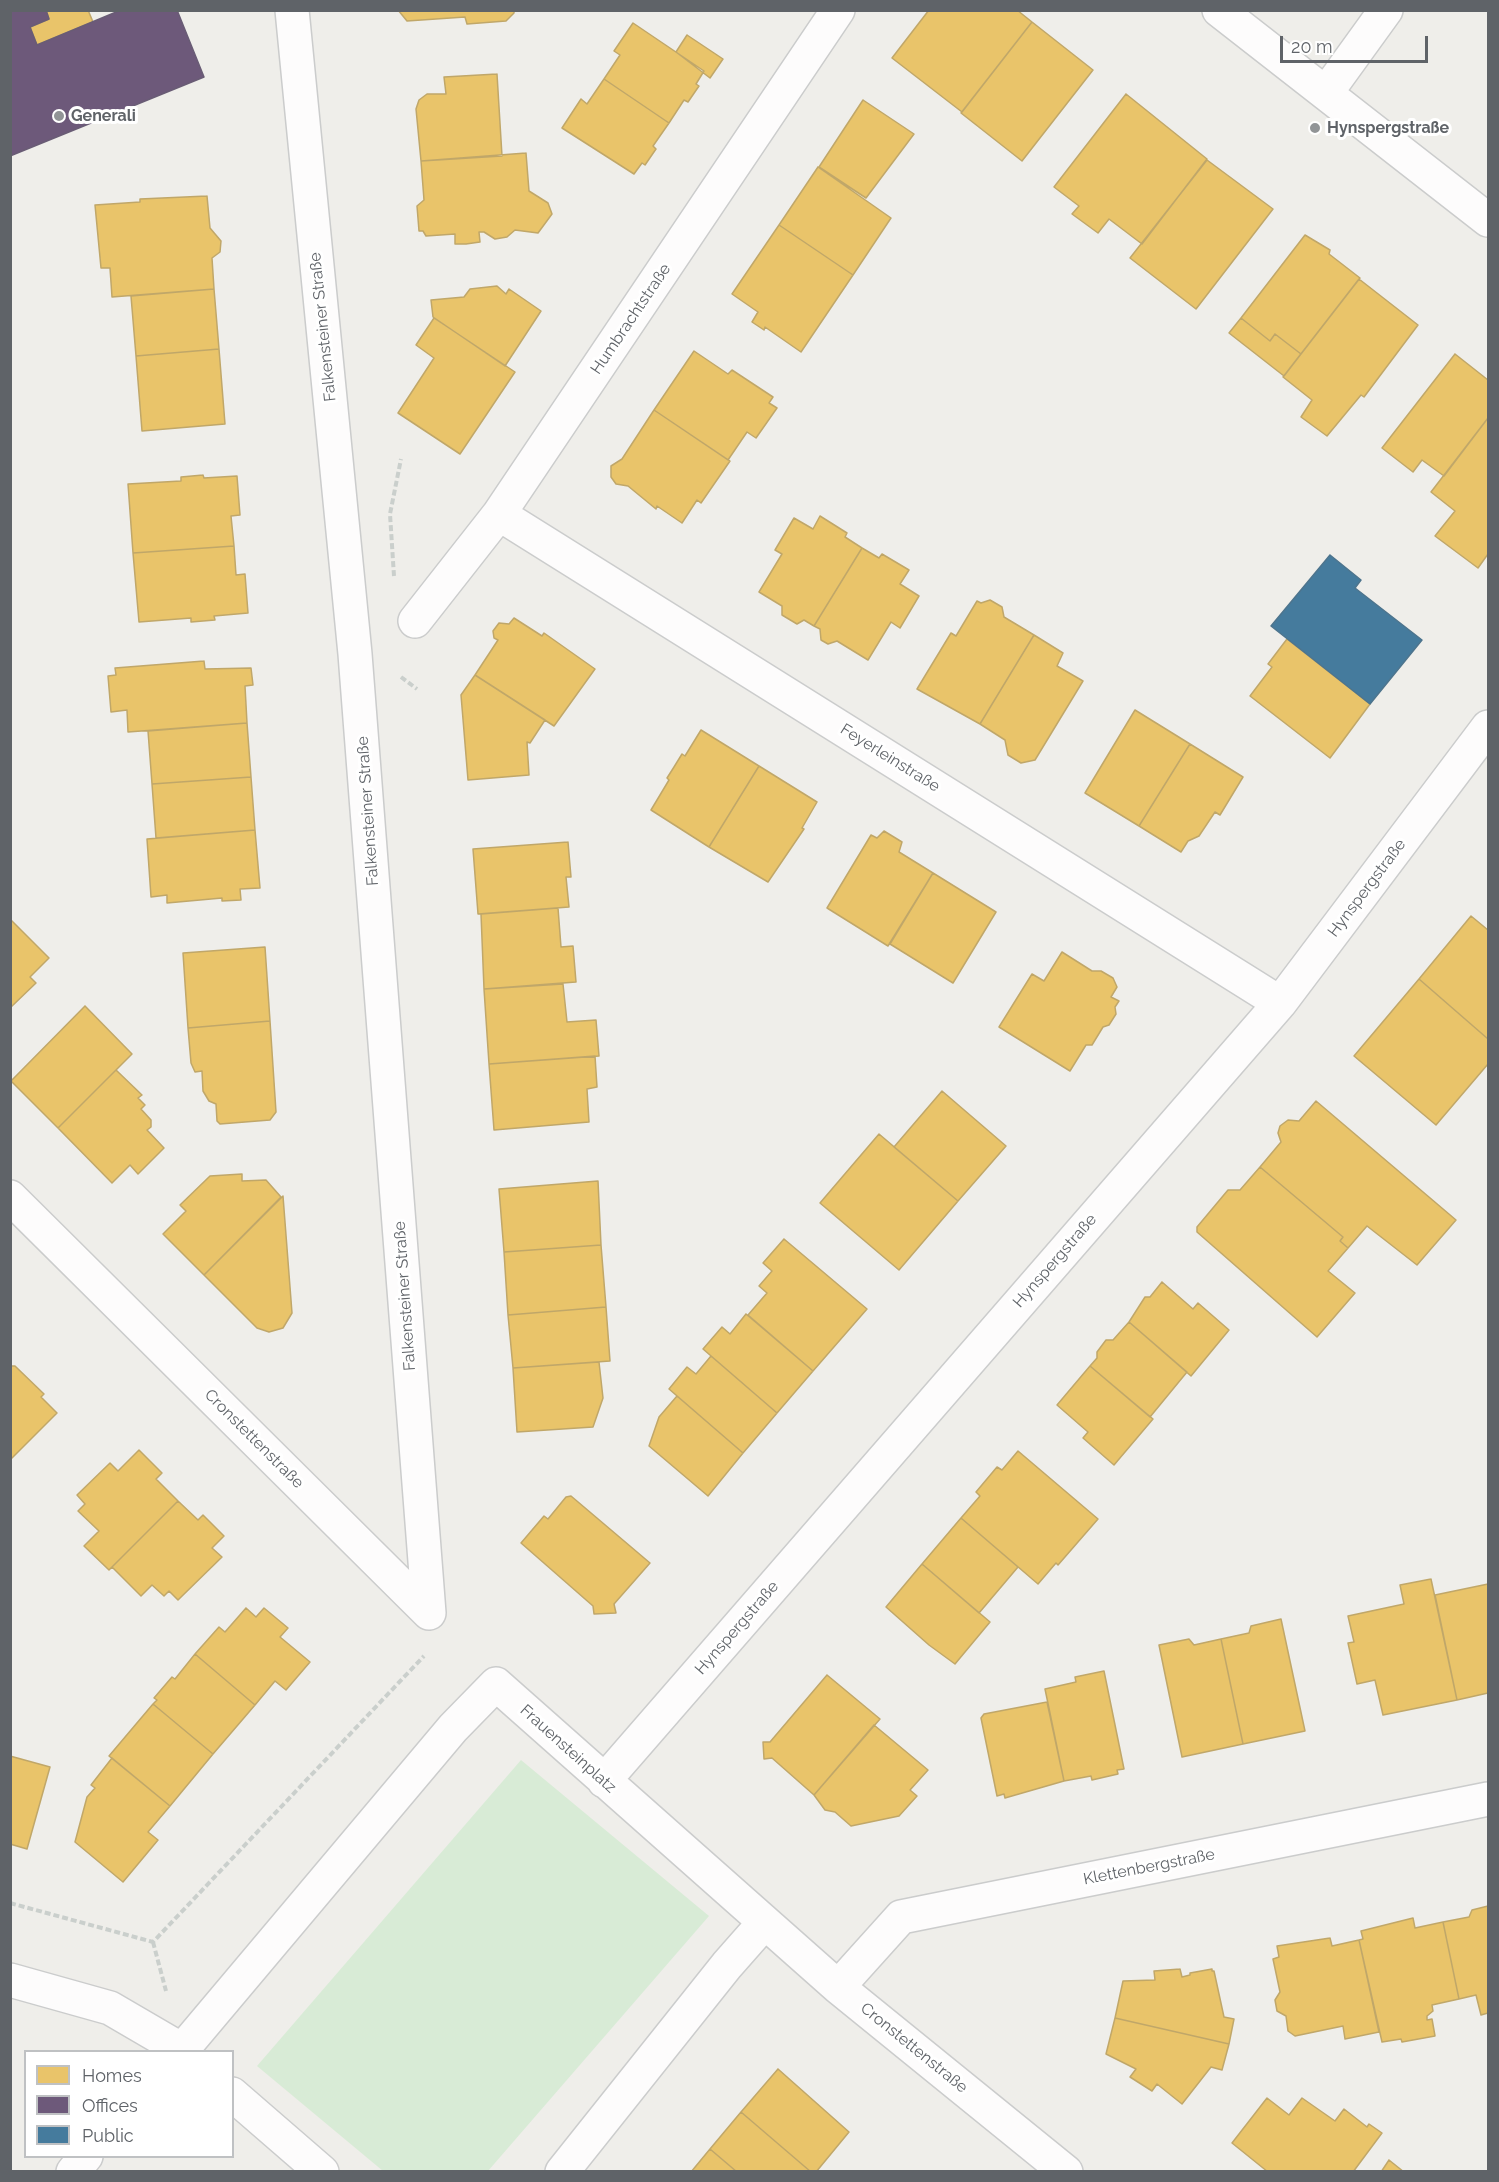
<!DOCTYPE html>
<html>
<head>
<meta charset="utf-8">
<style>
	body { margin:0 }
	#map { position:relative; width:1499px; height:2182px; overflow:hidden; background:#efeeea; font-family:Raleway,sans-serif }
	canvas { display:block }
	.frame { position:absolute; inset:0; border:12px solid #5f6368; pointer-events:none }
	.legend { position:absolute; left:24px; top:2050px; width:210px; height:108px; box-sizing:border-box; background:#fff; border:2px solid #bfc1c3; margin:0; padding:8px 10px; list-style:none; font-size:18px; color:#5f6368 }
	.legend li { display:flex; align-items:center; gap:12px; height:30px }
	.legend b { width:30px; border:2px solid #bfc1c3 }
	.scale { position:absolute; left:1280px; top:36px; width:148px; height:27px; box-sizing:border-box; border:3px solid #5f6368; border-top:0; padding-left:8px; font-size:18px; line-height:21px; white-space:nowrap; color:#5f6368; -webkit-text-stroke:4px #fff; paint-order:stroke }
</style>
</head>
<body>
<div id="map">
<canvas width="1499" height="2182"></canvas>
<div class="frame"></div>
<ul class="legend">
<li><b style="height:16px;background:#e9c46a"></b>Homes</li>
<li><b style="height:16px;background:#6d597a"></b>Offices</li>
<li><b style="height:16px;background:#457b9d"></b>Public</li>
</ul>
<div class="scale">20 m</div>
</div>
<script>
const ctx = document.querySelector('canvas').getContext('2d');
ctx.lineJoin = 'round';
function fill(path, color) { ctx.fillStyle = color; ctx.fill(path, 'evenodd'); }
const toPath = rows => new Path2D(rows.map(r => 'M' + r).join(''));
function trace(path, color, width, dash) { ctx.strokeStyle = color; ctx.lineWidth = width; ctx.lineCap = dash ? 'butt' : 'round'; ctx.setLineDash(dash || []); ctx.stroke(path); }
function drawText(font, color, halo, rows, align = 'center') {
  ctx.font = font + ' Raleway,sans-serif'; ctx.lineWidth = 6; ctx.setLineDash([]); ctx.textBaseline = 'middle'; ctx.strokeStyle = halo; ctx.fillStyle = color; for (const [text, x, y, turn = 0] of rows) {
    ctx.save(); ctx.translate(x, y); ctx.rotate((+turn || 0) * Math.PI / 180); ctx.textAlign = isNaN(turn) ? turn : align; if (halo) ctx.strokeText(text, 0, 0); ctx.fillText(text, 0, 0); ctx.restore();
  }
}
const green = toPath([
	[521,1760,709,1916,488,2171,383,2171,257,2066]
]);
const homes = toPath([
	[46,10,88,10,93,22,37,45,30,27,49,19,46,10],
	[398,10,514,10,514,13,506,21,467,24,465,17,407,21,398,10],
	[929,10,1017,10,1032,22,962,112,892,58,929,10],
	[1032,22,1093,70,1022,161,961,113,1032,22],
	[633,23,704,71,696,84,699,86,688,102,684,100,669,123,604,79,620,55,614,51,633,23],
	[687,35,723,59,710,78,676,52,687,35],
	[497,74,502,156,421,161,416,109,419,100,427,94,446,94,444,77,497,74],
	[604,79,669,123,653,146,656,149,645,165,642,163,634,174,562,128,581,99,587,104,604,79],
	[1126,94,1207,159,1142,244,1109,219,1098,233,1072,214,1079,206,1054,187,1126,94],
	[863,100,914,134,866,198,819,167,863,100],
	[526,153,529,191,548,203,552,214,538,233,515,230,507,237,495,239,484,232,479,232,480,242,466,244,455,244,455,234,426,236,423,231,419,231,417,206,424,200,421,161,526,153],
	[1207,160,1273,209,1196,309,1130,258,1207,160],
	[818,167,891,218,853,275,779,225,818,167],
	[207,196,210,228,221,241,220,252,212,258,214,289,112,297,110,268,101,268,95,205,140,202,140,199,207,196],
	[779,225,853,275,801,352,765,327,764,330,752,322,758,312,732,294,779,225],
	[1305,235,1330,250,1329,254,1360,278,1301,354,1275,334,1270,341,1241,318,1305,235],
	[1359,279,1418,325,1364,397,1361,395,1327,436,1301,417,1312,400,1283,377,1359,279],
	[497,286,506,294,509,289,541,311,505,366,433,317,431,300,464,297,470,289,497,286],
	[214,289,219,349,136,356,131,296,214,289],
	[434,318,515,372,460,454,398,413,434,358,416,345,434,318],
	[1241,318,1270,341,1275,334,1301,354,1284,376,1229,333,1241,318],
	[219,349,225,424,142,431,136,356,219,349],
	[694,351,728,374,732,370,773,397,769,403,777,408,756,438,747,432,728,460,654,410,694,351],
	[1455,354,1488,380,1488,418,1444,476,1422,460,1413,472,1382,448,1455,354],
	[654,410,730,461,701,503,697,500,682,523,657,506,656,509,628,486,616,484,611,477,611,466,622,459,654,410],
	[1488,418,1488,554,1478,568,1435,536,1455,511,1431,492,1488,418],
	[203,475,204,478,237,476,240,515,231,516,234,546,133,553,128,484,181,481,181,477,203,475],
	[820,516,847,533,845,537,862,548,814,626,804,620,797,624,782,615,782,606,759,592,782,554,775,550,794,518,813,529,820,516],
	[234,546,236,575,245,574,248,613,214,616,215,620,191,622,191,618,139,622,133,553,234,546],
	[862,548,879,558,882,554,909,570,900,584,919,596,900,628,891,622,868,660,837,641,828,644,821,640,820,629,814,626,862,548],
	[990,600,1002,607,1004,617,1034,635,980,724,917,689,951,633,956,636,977,601,981,603,990,600],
	[514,618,542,636,544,633,595,669,554,726,475,675,498,640,494,638,493,631,499,623,509,624,514,618],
	[1034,635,1063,653,1057,666,1083,681,1035,760,1021,763,1008,755,1005,740,980,724,1034,635],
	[1287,639,1370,704,1330,758,1250,696,1272,667,1268,664,1287,639],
	[204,661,205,669,251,668,253,685,245,686,247,723,128,732,127,710,111,712,108,676,116,675,115,668,204,661],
	[475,675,545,720,530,743,527,742,529,775,468,780,461,695,475,675],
	[1135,710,1190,744,1139,826,1085,793,1135,710],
	[247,723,251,777,152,784,148,731,247,723],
	[701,730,759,766,709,847,651,810,669,780,667,778,674,767,682,754,685,756,701,730],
	[1190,744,1243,777,1220,815,1215,812,1199,836,1188,841,1181,852,1139,826,1190,744],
	[759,766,817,802,802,828,804,829,768,882,709,847,759,766],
	[251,777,255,830,156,838,152,784,251,777],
	[255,830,260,888,240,889,241,900,222,901,222,898,167,903,167,895,151,897,147,839,255,830],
	[884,831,902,842,899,852,933,873,888,946,827,908,871,835,877,838,884,831],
	[568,842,571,877,566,877,569,907,478,914,473,849,568,842],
	[933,873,996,912,953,983,890,944,933,873],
	[558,908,561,947,573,946,576,982,484,989,481,914,558,908],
	[1471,916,1488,930,1488,1039,1419,979,1471,916],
	[10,919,49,958,30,977,36,983,10,1008,10,919],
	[265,947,270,1021,188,1028,183,953,265,947],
	[1062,952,1092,971,1101,971,1113,978,1117,987,1111,997,1119,1001,1115,1007,1116,1014,1109,1025,1103,1027,1092,1045,1086,1045,1070,1071,999,1027,1032,974,1044,981,1062,952],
	[1419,979,1488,1039,1488,1064,1436,1125,1354,1056,1419,979],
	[563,984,567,1022,596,1020,599,1056,489,1064,484,989,563,984],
	[85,1006,132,1054,58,1128,11,1081,85,1006],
	[270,1021,276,1112,270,1120,220,1124,217,1121,216,1104,209,1101,203,1091,202,1071,195,1072,191,1063,188,1028,270,1021],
	[595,1056,597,1087,587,1089,589,1122,494,1130,489,1064,595,1056],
	[116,1070,142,1095,138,1098,145,1105,141,1109,151,1120,151,1127,147,1130,164,1148,138,1174,130,1165,112,1183,58,1128,116,1070],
	[942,1091,1006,1146,958,1201,894,1147,942,1091],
	[1316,1101,1456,1220,1417,1265,1367,1226,1348,1248,1340,1241,1343,1237,1260,1167,1281,1142,1278,1133,1280,1126,1288,1120,1299,1121,1316,1101],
	[879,1134,958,1201,899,1270,820,1203,879,1134],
	[1260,1167,1343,1237,1340,1241,1348,1248,1328,1271,1355,1293,1317,1337,1197,1232,1197,1227,1228,1190,1240,1190,1260,1167],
	[242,1174,242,1181,266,1180,281,1197,204,1275,163,1234,186,1211,180,1205,210,1176,242,1174],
	[598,1181,601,1245,504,1252,499,1189,598,1181],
	[283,1196,292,1313,283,1328,269,1332,257,1328,204,1275,283,1196],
	[784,1239,867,1309,813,1371,748,1315,767,1293,759,1286,772,1271,763,1263,784,1239],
	[601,1245,606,1307,508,1315,504,1252,601,1245],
	[1162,1282,1193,1309,1198,1303,1229,1330,1191,1376,1129,1322,1145,1297,1150,1297,1162,1282],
	[606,1307,610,1361,513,1368,508,1315,606,1307],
	[746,1314,813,1371,777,1413,703,1349,722,1327,730,1334,746,1314],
	[1129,1322,1187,1372,1150,1417,1090,1366,1097,1358,1097,1352,1106,1340,1113,1340,1129,1322],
	[711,1356,777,1413,743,1453,669,1389,687,1367,696,1374,711,1356],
	[599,1362,603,1398,593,1427,517,1432,513,1368,599,1362],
	[10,1366,15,1366,44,1394,41,1397,57,1413,10,1460,10,1366],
	[1090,1366,1153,1419,1114,1465,1083,1438,1088,1432,1057,1405,1090,1366],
	[677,1396,743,1453,708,1496,649,1446,659,1417,677,1396],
	[139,1450,162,1473,156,1479,178,1501,109,1570,84,1546,99,1531,78,1511,85,1504,77,1495,110,1463,118,1471,139,1450],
	[1018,1451,1098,1519,1058,1565,1056,1563,1038,1584,961,1518,980,1496,976,1492,997,1467,1002,1470,1018,1451],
	[571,1496,650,1563,614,1604,616,1613,594,1614,593,1606,521,1543,544,1516,548,1519,566,1497,571,1496],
	[178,1501,198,1520,203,1515,224,1536,212,1548,222,1557,178,1600,169,1591,164,1596,152,1585,141,1596,112,1567,178,1501],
	[961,1518,1018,1567,979,1613,922,1564,961,1518],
	[922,1564,990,1622,955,1664,929,1645,886,1607,922,1564],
	[1431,1579,1457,1700,1383,1715,1375,1680,1357,1684,1348,1643,1354,1642,1348,1616,1404,1604,1400,1585,1431,1579],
	[1488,1584,1488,1693,1457,1700,1435,1595,1488,1584],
	[246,1608,256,1617,264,1608,288,1628,280,1637,310,1662,286,1690,275,1681,255,1705,195,1654,219,1627,225,1632,246,1608],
	[1281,1619,1305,1731,1243,1744,1221,1639,1249,1633,1251,1626,1281,1619],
	[1189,1639,1194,1645,1221,1639,1243,1744,1182,1757,1159,1645,1189,1639],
	[195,1654,255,1705,213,1754,153,1704,157,1700,154,1698,172,1677,175,1679,195,1654],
	[1104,1671,1124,1769,1117,1770,1118,1774,1092,1780,1091,1776,1064,1781,1045,1689,1076,1682,1075,1677,1104,1671],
	[827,1675,880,1719,814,1795,772,1758,764,1759,763,1742,770,1742,827,1675],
	[1047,1702,1064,1781,1005,1798,1004,1794,997,1796,981,1718,984,1714,1047,1702],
	[153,1704,213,1754,170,1806,109,1756,153,1704],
	[874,1725,928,1770,910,1790,917,1796,899,1816,851,1826,835,1812,825,1810,814,1795,874,1725],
	[10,1756,50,1767,27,1849,10,1844,10,1756],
	[112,1758,170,1806,148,1832,158,1840,123,1882,75,1842,87,1797,95,1788,91,1785,112,1758],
	[1488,1906,1488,2013,1481,2015,1476,1995,1459,1999,1443,1922,1469,1917,1472,1910,1488,1906],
	[1413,1918,1415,1928,1443,1922,1459,1999,1432,2005,1433,2011,1427,2016,1427,2020,1432,2019,1435,2036,1402,2042,1401,2039,1382,2042,1359,1940,1363,1939,1361,1931,1413,1918],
	[1330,1938,1332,1946,1359,1940,1379,2032,1345,2039,1343,2026,1295,2036,1288,2031,1286,2016,1277,2011,1275,2000,1280,1992,1273,1959,1279,1957,1277,1946,1330,1938],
	[1180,1969,1182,1977,1190,1975,1190,1973,1212,1969,1212,1971,1214,1971,1224,2017,1234,2019,1229,2044,1115,2018,1123,1981,1155,1980,1154,1971,1180,1969],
	[1115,2018,1229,2044,1222,2070,1211,2067,1182,2104,1157,2084,1152,2091,1130,2077,1136,2069,1106,2054,1115,2018],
	[778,2069,849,2132,816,2172,811,2172,741,2112,778,2069],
	[1267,2098,1289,2115,1302,2098,1335,2121,1344,2109,1367,2127,1369,2124,1382,2133,1353,2172,1268,2172,1232,2143,1267,2098],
	[741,2112,811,2172,737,2172,710,2149,741,2112],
	[710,2149,737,2172,691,2172,710,2149],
	[1389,2160,1404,2172,1381,2172,1389,2160]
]);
const offices = toPath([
	[10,10,46,10,49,19,30,27,37,45,121,10,177,10,204,77,10,156,10,10]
]);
const public = toPath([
	[1330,555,1361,580,1355,588,1422,640,1370,704,1271,626,1330,555]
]);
const path = toPath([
	[394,576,390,514,401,459],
	[401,677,417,689],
	[10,1903,153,1942,424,1656],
	[153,1942,166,1991]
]);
const minor = toPath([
	[292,10,355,654,429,1613],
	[1219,10,1488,220],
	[1326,93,1386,10],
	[499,514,1280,1003],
	[415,621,499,514,838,10],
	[10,1197,429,1613],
	[604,1781,1280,1003,1488,727],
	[10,1980,110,2008,182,2050,181,2052],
	[838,1987,901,1917,1488,1799],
	[184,2052,182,2050,453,1728,496,1684,838,1987,1066,2172],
	[232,2094,322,2172],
	[73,2172,86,2156],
	[562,2172,727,1965,764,1923]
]);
const markers = [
	[59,116,6,"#919496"],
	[1315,128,6,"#919496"]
];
const poiNames = [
	["Generali",71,116],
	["Hynspergstraße",1327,128]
];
const streetNames = [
	["Humbrachtstraße",631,319,-56],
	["Falkensteiner Straße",323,327,-96],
	["Feyerleinstraße",890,758,32],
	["Falkensteiner Straße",368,811,-94],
	["Hynspergstraße",1367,888,-53],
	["Hynspergstraße",1055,1261,-49],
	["Falkensteiner Straße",405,1296,-94],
	["Cronstettenstraße",254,1439,45],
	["Hynspergstraße",737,1628,-49],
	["Frauensteinplatz",568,1749,42],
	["Klettenbergstraße",1149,1867,-11],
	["Cronstettenstraße",914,2048,39]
];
fill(green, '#d8ebd6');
fill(homes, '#e9c46a');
trace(homes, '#c0a769', 1.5);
fill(offices, '#6d597a');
trace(offices, '#695c75', 1.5);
fill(public, '#457b9d');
trace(public, '#4d748d', 1.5);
trace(minor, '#cbcccc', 36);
trace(path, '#cacfcc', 4, [6, 3]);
trace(minor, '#fdfcfc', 33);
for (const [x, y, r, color] of markers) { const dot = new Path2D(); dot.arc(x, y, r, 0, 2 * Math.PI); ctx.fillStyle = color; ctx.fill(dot); trace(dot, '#fff', 2); }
drawText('bold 16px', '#5f6368', '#fff', poiNames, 'left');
drawText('16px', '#5f6368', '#fff', streetNames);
</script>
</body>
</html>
